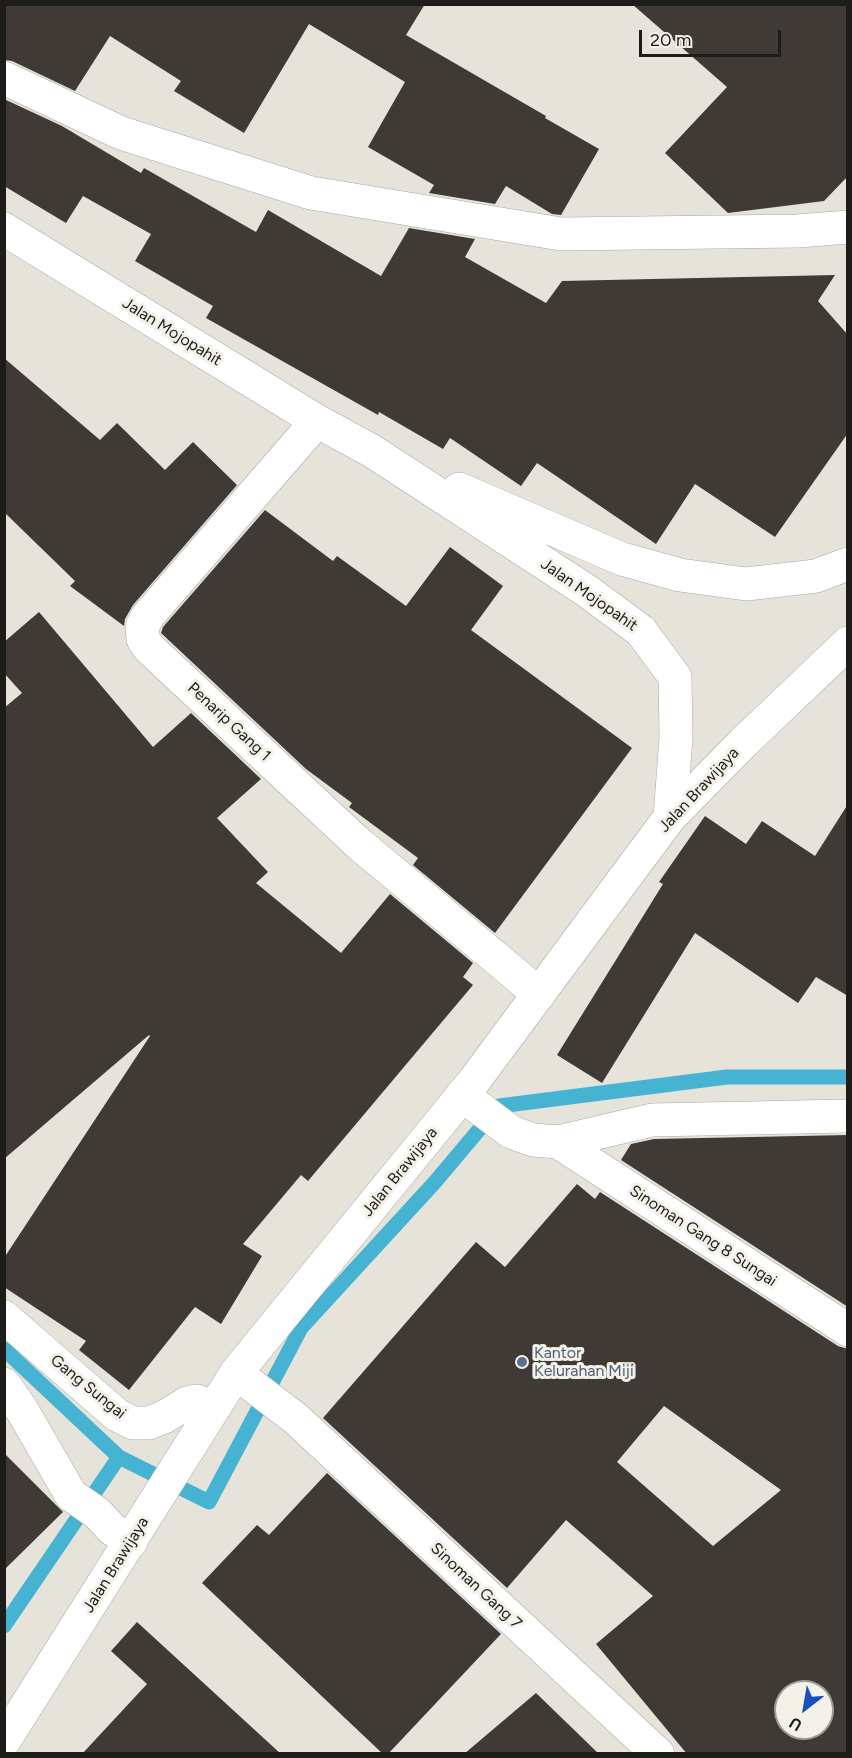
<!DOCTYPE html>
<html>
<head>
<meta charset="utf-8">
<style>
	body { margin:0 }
	#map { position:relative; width:852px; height:1758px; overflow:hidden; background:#e6e3db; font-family:Figtree,sans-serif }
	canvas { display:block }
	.frame { position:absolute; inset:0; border:6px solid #1c1c19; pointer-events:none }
	.north { position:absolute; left:774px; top:1680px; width:60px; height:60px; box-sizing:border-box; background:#f3f1e8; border:2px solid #9d9c95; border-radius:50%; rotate:211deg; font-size:16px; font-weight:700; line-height:24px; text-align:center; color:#1c1c19 }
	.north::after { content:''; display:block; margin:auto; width:21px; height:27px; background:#1750bc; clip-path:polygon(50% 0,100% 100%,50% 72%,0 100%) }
	.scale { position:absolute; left:639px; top:30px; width:142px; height:27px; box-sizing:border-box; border:3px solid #1c1c19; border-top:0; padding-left:8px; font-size:18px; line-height:21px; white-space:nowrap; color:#1c1c19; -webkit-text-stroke:4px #f3f1e8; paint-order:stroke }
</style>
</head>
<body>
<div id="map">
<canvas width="852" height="1758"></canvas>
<div class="frame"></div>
<div class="north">U</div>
<div class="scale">20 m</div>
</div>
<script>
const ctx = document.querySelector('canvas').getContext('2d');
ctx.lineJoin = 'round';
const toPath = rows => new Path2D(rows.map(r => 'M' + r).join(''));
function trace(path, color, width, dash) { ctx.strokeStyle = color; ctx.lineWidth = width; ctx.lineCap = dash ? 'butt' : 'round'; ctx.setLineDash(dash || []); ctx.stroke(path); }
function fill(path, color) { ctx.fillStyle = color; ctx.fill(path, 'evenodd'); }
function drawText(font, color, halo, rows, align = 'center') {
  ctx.font = font + ' Figtree,sans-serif'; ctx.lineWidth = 6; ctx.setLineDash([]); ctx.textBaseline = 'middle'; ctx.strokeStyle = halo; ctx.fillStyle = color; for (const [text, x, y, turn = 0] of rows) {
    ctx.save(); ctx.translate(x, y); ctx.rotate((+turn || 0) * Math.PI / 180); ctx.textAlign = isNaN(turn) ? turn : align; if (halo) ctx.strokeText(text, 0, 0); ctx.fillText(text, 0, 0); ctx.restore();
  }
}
const stream = toPath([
	[4,1349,119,1457,209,1502,301,1328,435,1182,499,1106,727,1077,848,1077],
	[4,1626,119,1457]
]);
const building = toPath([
	[4,4,425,4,406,35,546,116,545,118,599,149,561,215,552,214,506,186,495,204,429,193,434,185,368,147,405,82,309,24,244,133,174,91,181,81,110,36,75,91,12,61,4,60],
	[632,4,848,4,848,176,824,201,728,213,665,153,727,87],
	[4,99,62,126,141,173,144,168,256,232,268,210,381,276,409,228,475,239,465,257,546,303,562,281,835,275,818,301,848,335,848,433,775,537,695,484,656,544,537,463,521,486,450,438,443,449,379,412,378,415,206,318,213,306,135,261,151,234,83,196,66,223,4,186],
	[4,358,100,440,117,423,165,470,193,442,237,485,133,605,125,619,124,626,70,586,75,581,4,512],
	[265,510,333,561,337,556,406,606,450,547,503,586,471,630,632,748,495,933,413,865,418,858,349,807,352,803,306,769,161,633,163,627],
	[39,612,153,747,191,713,261,779,217,818,268,872,256,883,341,953,390,894,473,963,463,977,473,985,308,1181,301,1175,243,1244,262,1256,221,1324,195,1307,129,1390,79,1350,86,1341,4,1287,4,1258,150,1036,149,1035,4,1159,4,708,22,693,4,673,4,642],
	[848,804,848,996,816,977,798,1003,695,933,602,1083,557,1055,663,884,659,882,705,816,746,844,762,821,815,856],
	[848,1135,848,1307,621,1160,631,1144,654,1139],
	[577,1184,595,1199,600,1192,838,1346,848,1349,848,1754,687,1754,596,1644,653,1596,566,1520,507,1588,323,1418,476,1242,505,1267],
	[664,1406,781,1490,713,1546,617,1462],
	[786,1692,822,1692,822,1728,786,1728],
	[4,1453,63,1512,4,1570],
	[327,1473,501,1634,388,1754,383,1754,202,1583,257,1525,269,1535],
	[137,1622,281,1754,82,1754,147,1684,111,1651],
	[536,1693,599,1754,464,1754]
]);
const minor = toPath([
	[4,78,121,133,311,193,561,234,798,231,848,227],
	[317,421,147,617,142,627,143,639,149,648,358,843,539,994],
	[462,1095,511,1132,533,1140,558,1142,652,1120,848,1116],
	[558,1142,848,1330],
	[4,1317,117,1415,133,1423,149,1423,164,1417,187,1403,197,1401,214,1408],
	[236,1373,295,1418,658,1754],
	[4,1384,22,1410,71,1495,97,1513,112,1529,131,1542]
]);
const secondary = toPath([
	[4,229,317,421,372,451,587,591,641,631,675,677,676,737,670,817],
	[459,489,622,559,680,575,746,584,816,576,848,564],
	[4,1741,236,1373,474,1081,670,817,743,743,848,643]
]);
const markers = [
	[522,1362,6,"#5c6f8a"]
];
const streetNames = [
	["Jalan Mojopahit",172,332,32],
	["Jalan Mojopahit",589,595,35],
	["Penarip Gang 1",229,722,43],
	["Jalan Brawijaya",699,790,-47],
	["Jalan Brawijaya",400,1172,-51],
	["Sinoman Gang 8 Sungai",703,1236,33],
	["Gang Sungai",88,1387,39],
	["Jalan Brawijaya",116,1565,-58],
	["Sinoman Gang 7",476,1586,43]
];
const serviceNames = [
	["Kantor",534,1353],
	["Kelurahan Miji",534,1371]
];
trace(stream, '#45b3d1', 15);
fill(building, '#3f3a35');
trace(minor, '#aaa8a0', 34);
trace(secondary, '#aaa8a0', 34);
trace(minor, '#fff', 33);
trace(secondary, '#fff', 33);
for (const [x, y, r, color] of markers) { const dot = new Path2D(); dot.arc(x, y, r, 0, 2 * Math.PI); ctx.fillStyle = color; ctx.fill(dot); trace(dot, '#f3f1e8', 2); }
drawText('16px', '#1c1c19', '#f3f1e8', streetNames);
drawText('16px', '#4e5e75', '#f3f1e8', serviceNames, 'left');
</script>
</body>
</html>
